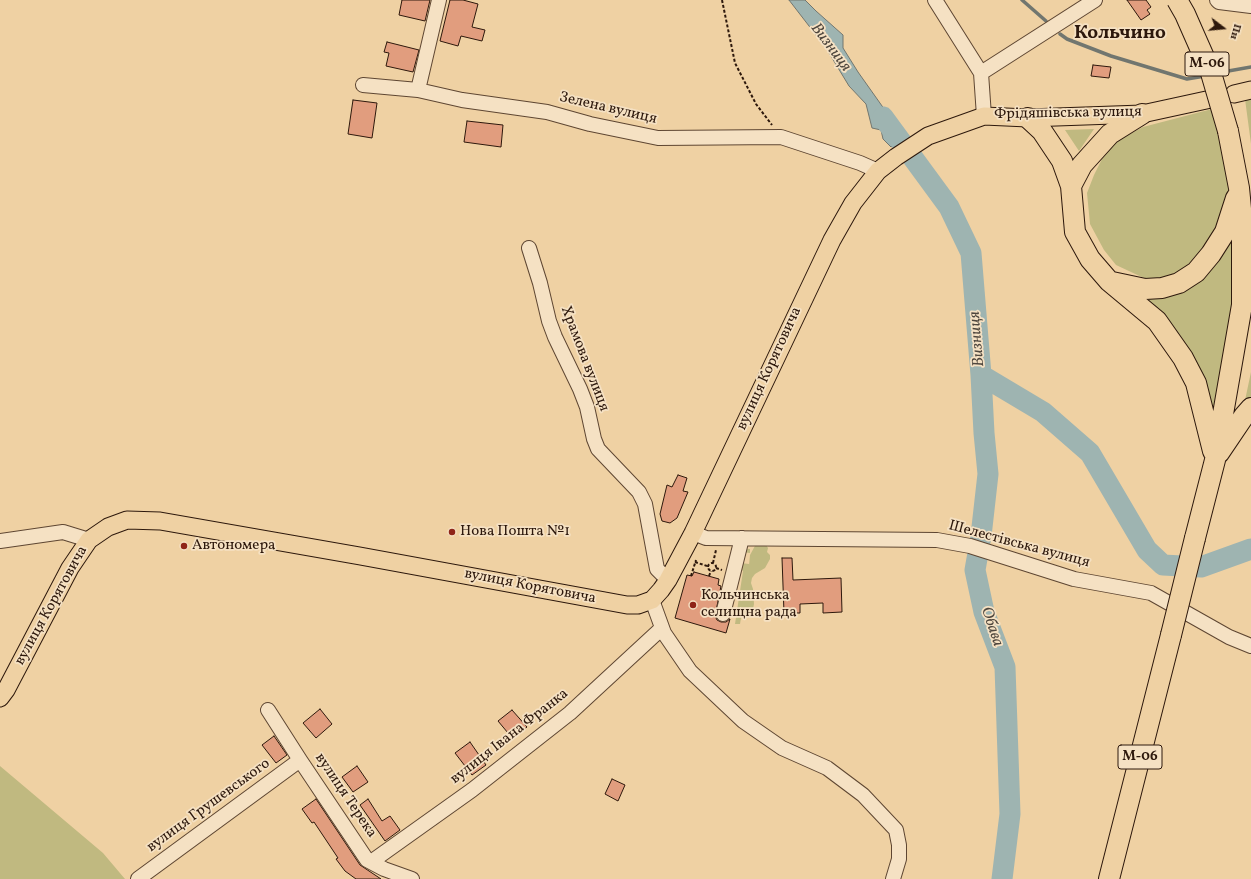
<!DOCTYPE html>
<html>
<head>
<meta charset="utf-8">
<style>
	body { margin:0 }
	#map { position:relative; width:1251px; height:879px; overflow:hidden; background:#efd1a3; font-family:Vollkorn,serif }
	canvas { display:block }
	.north { position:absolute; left:1203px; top:8px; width:40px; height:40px; -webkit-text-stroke:3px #f5e1c3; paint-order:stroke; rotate:106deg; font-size:11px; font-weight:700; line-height:16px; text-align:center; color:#2d180c }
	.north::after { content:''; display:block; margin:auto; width:14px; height:18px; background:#2d180c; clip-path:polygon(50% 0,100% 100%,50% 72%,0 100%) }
</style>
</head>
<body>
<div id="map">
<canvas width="1251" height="879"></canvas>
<div class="north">Пн</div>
</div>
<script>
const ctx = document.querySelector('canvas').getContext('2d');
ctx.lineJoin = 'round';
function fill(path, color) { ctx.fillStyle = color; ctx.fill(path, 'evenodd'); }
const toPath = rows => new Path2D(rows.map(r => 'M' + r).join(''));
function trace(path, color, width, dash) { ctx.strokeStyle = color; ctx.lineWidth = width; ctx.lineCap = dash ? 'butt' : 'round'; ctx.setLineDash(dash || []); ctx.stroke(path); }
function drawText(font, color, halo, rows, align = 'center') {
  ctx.font = font + ' Vollkorn,serif'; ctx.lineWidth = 3.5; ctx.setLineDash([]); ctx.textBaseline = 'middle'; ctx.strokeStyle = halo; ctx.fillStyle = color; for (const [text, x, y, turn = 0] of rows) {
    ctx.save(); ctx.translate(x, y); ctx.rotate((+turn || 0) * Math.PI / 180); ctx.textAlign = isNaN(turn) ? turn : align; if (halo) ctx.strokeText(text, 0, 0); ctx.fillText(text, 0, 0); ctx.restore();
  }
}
const green = toPath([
	[1251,98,1251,144,1245,99],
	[1212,109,1233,187,1207,252,1176,277,1146,279,1116,265,1104,250,1090,224,1087,193,1094,175,1103,157,1115,142,1143,127],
	[1094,129,1079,151,1065,130],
	[1232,239,1235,306,1215,413,1203,382,1144,296,1179,288],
	[1251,372,1251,397,1244,405],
	[756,544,766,545,768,548,767,552,770,555,770,559,765,568,755,574,752,578,751,583,753,589,754,604,753,609,744,613,742,612,740,624,735,624,743,571,740,568,741,549,750,549,750,553,742,552,741,563,749,564,749,565,750,555],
	[0,766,103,853,125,879,0,879]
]);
const water = toPath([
	[789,0,805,0,816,11,843,35,843,48,858,72,904,137,891,147,883,139,881,130,872,128,866,104,849,86,826,48,789,0]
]);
const stream = toPath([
	[1022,0,1046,21],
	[1060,34,1067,39,1111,56,1187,79,1205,76],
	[1217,73,1251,67]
]);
const river = toPath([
	[883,117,949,207,971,253,981,375,1043,412,1090,453,1147,550,1163,565,1201,567,1251,549],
	[981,375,984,433,988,474,981,536,975,570,984,612,1005,667,1010,814,1002,879]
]);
const building = toPath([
	[402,0,430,0,425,21,399,15,402,0],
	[450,0,463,0,478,4,472,27,485,30,482,41,461,36,458,46,440,41,450,0],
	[1127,0,1146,0,1151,7,1147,10,1150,14,1141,20,1127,0],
	[387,42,419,50,413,72,386,66,389,53,384,52,387,42],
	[1093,65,1111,67,1109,78,1091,76,1093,65],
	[353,100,377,103,372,138,348,134,353,100],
	[467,121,503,125,501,147,464,142,467,121],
	[678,475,687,478,683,491,688,492,677,518,670,523,662,521,660,514,667,485,672,487,678,475],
	[782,558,792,558,793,580,841,578,842,612,823,613,823,603,800,604,800,613,784,613,782,558],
	[694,572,719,579,718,585,721,586,715,616,717,620,721,622,726,622,730,619,726,633,675,618,687,575,692,576,694,572],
	[320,709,332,724,316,738,303,723,320,709],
	[512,710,527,727,513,739,498,721,512,710],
	[274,736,287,755,276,763,262,745,274,736],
	[470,742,486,765,472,775,455,753,470,742],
	[357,766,368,782,353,792,342,777,357,766],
	[612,779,625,785,618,801,605,794,612,779],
	[316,799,360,865,381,879,356,879,345,871,336,859,338,858,314,822,312,823,302,809,316,799],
	[368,799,382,821,390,816,400,830,385,841,360,805,368,799]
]);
const path = toPath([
	[722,0,735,63,756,104,772,125],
	[695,562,707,566],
	[713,563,716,550],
	'708 567a4 4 0 1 1 8 0a4 4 0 1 1-8 0Z',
	[716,568,722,570],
	[691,576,696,560],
	[709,576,711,571]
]);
const minor = toPath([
	[439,0,418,90,462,100,547,112,590,124,658,138,781,137,860,163,878,171],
	[935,0,981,73,984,116],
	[1217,0,1219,2,1251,6],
	[981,73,1095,0],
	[363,85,418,90],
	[529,248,540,283,549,321,555,337,580,389,587,407,594,439,598,449,639,492,645,504,657,569,668,580],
	[693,533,706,538,937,540,970,546,1074,579,1151,593,1229,637,1251,646],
	[0,541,63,532,89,540],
	[652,600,664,633,690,671,743,721,782,748,827,768,863,795,896,830,899,845,899,859,893,879],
	[723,614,742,538],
	[268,710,300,760,367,860,384,869,412,879],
	[371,862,472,790,570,713,662,628],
	[138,879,300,760]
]);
const major = toPath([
	[1234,94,1251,90],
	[0,698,6,690,70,568,89,540,108,527,127,520,160,521,360,556,627,605,638,605,652,600,661,590,668,580,693,533,832,240,853,203,878,171,896,157,928,136,984,116,1028,118,1142,114,1211,99]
]);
const highway = toPath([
	[1028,118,1042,131,1062,161,1071,186,1075,232,1090,259,1109,281,1157,321,1183,358,1196,383,1213,451],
	[1071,186,1082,165,1110,134,1142,114],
	[1112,282,1145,289,1162,288,1179,283,1196,272,1211,254,1225,232,1236,198],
	[1219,453,1244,416,1251,408],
	[1195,538,1215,460,1242,305,1242,219,1239,188,1228,131],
	[1109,879,1171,635]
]);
const highwayBridge = toPath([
	[1177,0,1185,14,1211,73,1228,131],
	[1171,635,1195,538]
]);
const markers = [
	[452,532,4,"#8f2418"],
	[184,546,4,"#8f2418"],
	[693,605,4,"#8f2418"]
];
const shields = [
	[1207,64,44],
	[1140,757,44]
];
const shieldNames = [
	["М-06",1207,64],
	["М-06",1140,757]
];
const streetNames = [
	["Зелена вулиця",608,109,13],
	["Фрідяшівська вулиця",1068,114,-1],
	["Храмова вулиця",584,359,69],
	["вулиця Корятовича",770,369,-65],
	["Шелестівська вулиця",1019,545,15],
	["вулиця Корятовича",530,587,11],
	["вулиця Корятовича",52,606,-61],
	["вулиця Івана Франка",510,737,-38],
	["вулиця Терека",345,796,56],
	["вулиця Грушевського",209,806,-36]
];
const poiNames = [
	["Нова Пошта №1",460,532],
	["Автономера",192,546],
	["Кольчинська",701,596],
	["селищна рада",701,613]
];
const waterNames = [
	["Визниця",830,48,53],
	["Визниця",978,339,-95],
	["Обава",991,627,71]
];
const districtNames = [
	["Кольчино",1120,35]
];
fill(green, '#c0b980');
fill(water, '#9eb4b1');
trace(water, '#71766f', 1);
trace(stream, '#71766f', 3.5);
trace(river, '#9eb4b1', 21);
fill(building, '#e19d7e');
trace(building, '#2d180c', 1);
trace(minor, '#5e4632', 16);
trace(major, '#2d180c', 19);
trace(highway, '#2d180c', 22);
trace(path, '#2d180c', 2, [3, 2]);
trace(minor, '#f5e1c3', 14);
trace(major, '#efd1a3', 17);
trace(highway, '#efd1a3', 20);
trace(highwayBridge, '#2d180c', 22, []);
trace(highwayBridge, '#efd1a3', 20);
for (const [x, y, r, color] of markers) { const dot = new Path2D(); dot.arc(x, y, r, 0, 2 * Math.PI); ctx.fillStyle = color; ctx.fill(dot); trace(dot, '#f5e1c3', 1.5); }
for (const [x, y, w] of shields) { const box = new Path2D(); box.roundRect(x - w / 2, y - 12, w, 24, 3); ctx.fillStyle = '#f5e1c3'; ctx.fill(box); trace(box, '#2d180c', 1); }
drawText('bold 14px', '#2d180c', null, shieldNames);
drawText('15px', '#2d180c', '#f5e1c3', streetNames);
drawText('15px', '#2d180c', '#f5e1c3', poiNames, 'left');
drawText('italic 16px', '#4f473e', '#f5e1c3', waterNames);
drawText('bold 19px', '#2d180c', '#f5e1c3', districtNames);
</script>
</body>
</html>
